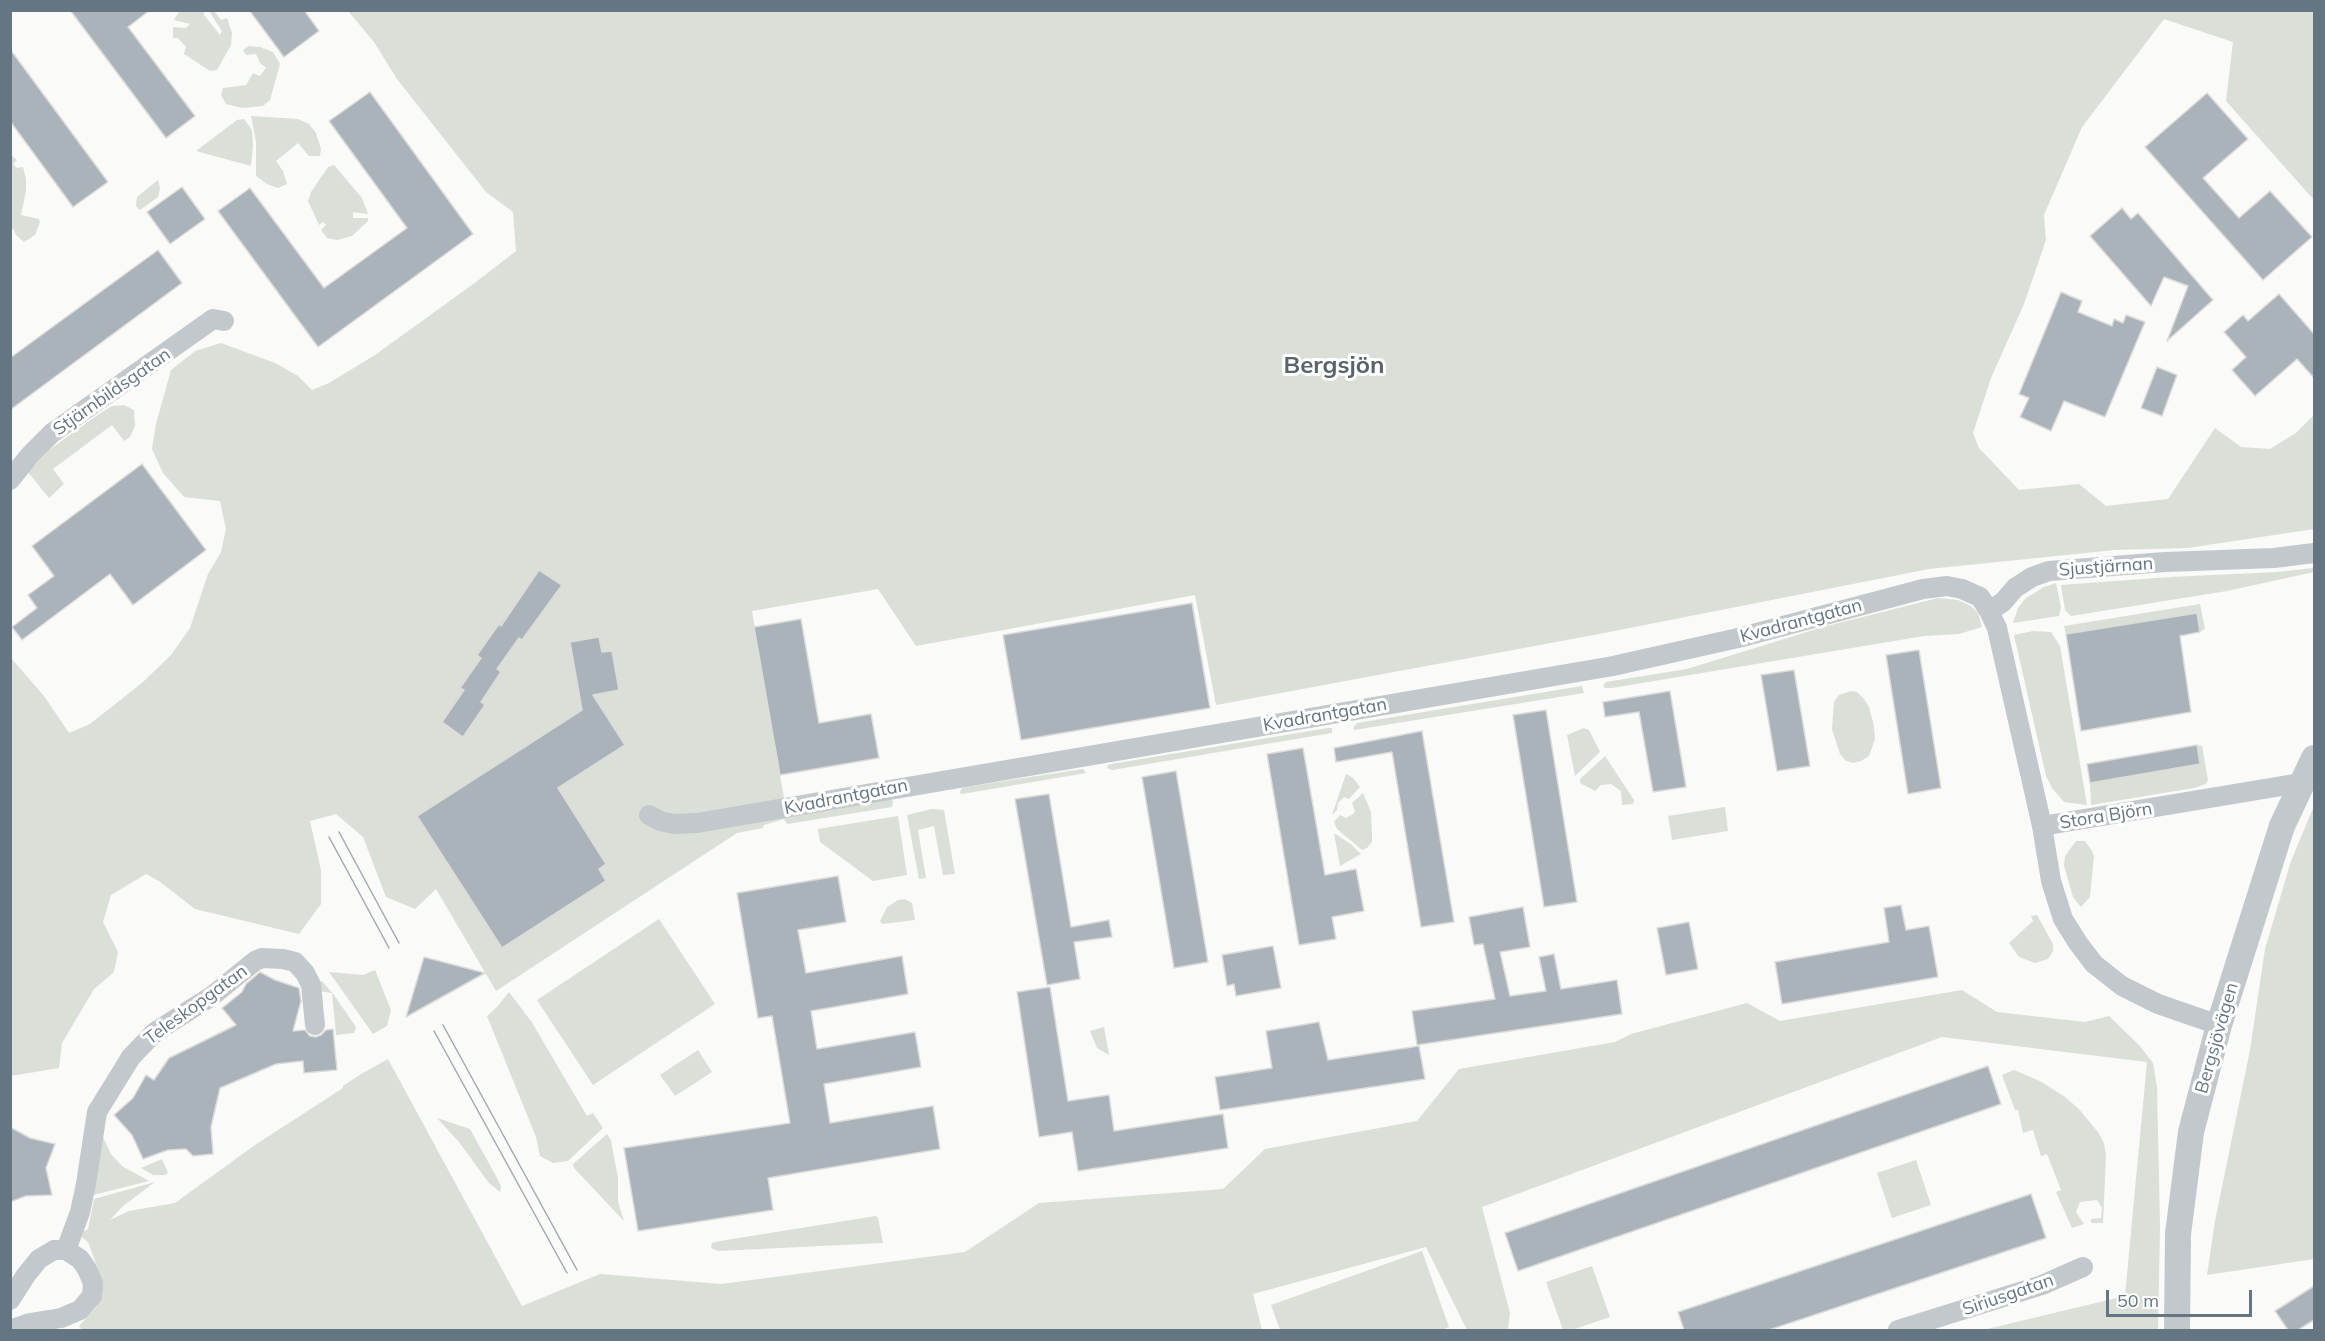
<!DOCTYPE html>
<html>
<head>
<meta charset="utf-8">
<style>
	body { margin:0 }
	#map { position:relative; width:2325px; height:1341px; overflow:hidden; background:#fafaf8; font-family:Mulish,sans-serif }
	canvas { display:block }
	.frame { position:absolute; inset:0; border:12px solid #657683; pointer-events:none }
	.scale { position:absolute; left:2106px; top:1290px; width:146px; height:27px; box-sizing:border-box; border:3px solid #657683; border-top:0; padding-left:8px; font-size:18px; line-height:21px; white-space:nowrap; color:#657683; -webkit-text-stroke:4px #fff; paint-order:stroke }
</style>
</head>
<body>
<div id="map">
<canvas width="2325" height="1341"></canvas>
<div class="frame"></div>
<div class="scale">50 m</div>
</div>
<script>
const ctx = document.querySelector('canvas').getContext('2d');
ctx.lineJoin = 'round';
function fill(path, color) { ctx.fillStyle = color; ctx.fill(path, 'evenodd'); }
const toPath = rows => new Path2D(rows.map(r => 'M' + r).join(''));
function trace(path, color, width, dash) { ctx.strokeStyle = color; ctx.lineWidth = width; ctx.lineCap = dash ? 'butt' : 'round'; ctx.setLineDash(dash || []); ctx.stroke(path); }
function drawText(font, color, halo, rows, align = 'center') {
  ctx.font = font + ' Mulish,sans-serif'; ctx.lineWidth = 6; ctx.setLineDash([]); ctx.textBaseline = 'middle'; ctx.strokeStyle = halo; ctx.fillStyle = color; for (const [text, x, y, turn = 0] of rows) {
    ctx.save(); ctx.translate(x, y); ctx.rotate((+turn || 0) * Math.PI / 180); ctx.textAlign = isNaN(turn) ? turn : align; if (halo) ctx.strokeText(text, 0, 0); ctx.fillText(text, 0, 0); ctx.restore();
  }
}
const green = toPath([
	[180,10,204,11,204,15,220,35,222,31,209,11,214,11,221,20,227,18,232,33,231,45,217,70,210,71,184,54,186,47,178,38,173,38,173,27,186,28,190,24,174,20],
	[348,11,2314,11,2314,200,2226,101,2233,42,2164,19,2082,127,2044,215,2046,240,2024,304,1991,378,1973,433,1979,448,2019,490,2079,484,2106,506,2168,499,2215,428,2241,447,2270,449,2296,433,2314,415,2314,529,2188,548,2115,550,1929,569,1599,634,1216,705,1195,595,916,646,878,589,752,611,787,816,891,799,893,801,892,807,787,824,784,819,764,825,763,828,737,833,496,991,436,889,415,909,386,897,363,837,336,814,310,821,321,870,321,904,299,934,195,909,159,881,146,874,111,895,103,922,118,952,114,972,94,989,62,1043,59,1068,11,1076,10,657,44,696,69,733,90,724,143,682,171,655,190,628,208,574,221,552,226,529,220,501,184,497,163,473,152,449,156,424,171,370,195,351,221,343,275,363,298,376,312,390,329,383,375,355,476,282,516,251,513,212,486,192,397,79,374,42],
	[249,46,260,47,273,52,280,64,270,100,263,106,242,108,226,104,221,95,223,88,246,85,253,73,260,76,266,68,260,63,256,54,246,55,243,50],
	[251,116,298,119,309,124,316,133,321,149,320,156,309,156,298,143,276,161,283,171,287,184,278,188,267,184,256,176,256,142],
	[244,119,252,130,253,145,251,166,196,151,237,120],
	[11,155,17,160,13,164,17,168,23,167,26,179,26,191,21,215,39,219,40,222,35,235,24,242,16,235,13,228,11,233],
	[334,165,362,198,368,214,353,212,353,218,368,218,368,221,352,236,337,240,327,238,321,230,326,225,323,222,319,225,308,201,311,192,328,167],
	[158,180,160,189,158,197,140,210,136,206,137,197],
	[124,405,134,410,135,426,130,437,124,441,112,425,53,469,64,484,49,498,28,472,49,450,99,414,112,406],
	[2314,568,2314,572,2227,591,2071,616,2065,610,2061,585,2170,577,2277,572],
	[2056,583,2061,607,2059,616,2013,623,2018,608,2026,598,2044,587],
	[1938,598,1958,600,1971,606,1978,613,1982,627,1959,634,1924,636,1612,688,1605,688,1603,686,1606,682,1687,669,1823,627],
	[2200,604,2205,629,2200,632,2197,613,2066,634,2064,626],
	[2033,631,2051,632,2060,646,2087,805,2064,802,2052,788,2046,776,2014,635],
	[1582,686,1584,693,1354,730,1353,728,1357,723],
	[1851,691,1857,692,1864,699,1869,707,1874,726,1875,739,1869,756,1861,761,1853,763,1846,761,1840,754,1832,729,1834,702,1839,695],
	[1328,728,1332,728,1332,733,1112,770,1107,768,1108,765,1111,764],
	[1584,728,1589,730,1600,752,1575,776,1567,735],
	[2197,745,2202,746,2208,780,2206,784,2194,788,2091,805,2090,783,2200,764],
	[1605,756,1634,800,1633,804,1622,805,1621,791,1611,784,1601,785,1595,791,1580,783,1580,779],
	[1083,769,1086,773,962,794,960,793,961,789,965,787],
	[1346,774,1353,778,1360,787,1349,799,1344,797,1338,803,1337,810,1332,815],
	[1363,793,1371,812,1372,835,1372,842,1367,848,1362,850,1337,829,1334,822,1340,815,1346,818,1353,814,1355,811,1352,803],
	[2314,806,2314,1259,2207,1275,2215,1221,2250,1050,2265,949,2291,861],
	[1725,807,1728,831,1672,840,1668,816],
	[932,809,944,810,955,874,943,875,934,826,918,830,926,878,919,879,907,815],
	[898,816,907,875,873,881,820,842,818,829],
	[1334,833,1352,845,1361,854,1340,866],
	[2076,841,2085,841,2092,851,2094,856,2090,897,2081,907,2073,897,2064,866,2065,856],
	[905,899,912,903,915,920,882,924,880,921,887,907,898,900],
	[2037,915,2053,944,2053,951,2048,959,2035,963,2019,957,2009,943,2033,921,2031,916],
	[659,919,715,1004,593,1085,537,1000],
	[375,970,391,1010,387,1026,373,1034,329,972,363,975],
	[322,981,334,995,356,1027,354,1033,336,1035,332,993,318,991,319,982],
	[1962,990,1997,1012,2085,1022,2109,1016,2139,1045,2153,1063,2157,1087,2160,1225,2158,1330,1983,1330,2125,1296,2147,1062,1942,1037,1482,1207,1510,1313,1508,1330,1467,1330,1426,1247,1253,1294,1262,1330,82,1330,79,1326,98,1305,98,1269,88,1242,78,1234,88,1229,94,1199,155,1182,123,1206,110,1220,129,1211,175,1203,255,1145,343,1088,343,1086,361,1074,388,1059,522,1306,600,1274,721,1284,965,1252,1039,1203,1223,1189,1265,1149,1417,1121,1459,1069,1615,1042,1631,1034,1747,1003,1780,1021],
	[509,992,531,1021,587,1116,593,1113,603,1128,568,1161,553,1163,540,1156,536,1137,487,1016,497,1007],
	[1104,1027,1109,1055,1097,1048,1090,1031],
	[698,1050,712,1072,675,1096,660,1075],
	[2014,1070,2040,1081,2065,1097,2078,1108,2098,1132,2104,1143,2106,1156,2103,1223,2091,1223,2091,1219,2101,1218,2102,1208,2097,1200,2080,1202,2076,1212,2084,1224,2072,1228,2056,1192,2061,1190,2047,1154,2041,1156,2033,1130,2023,1133,2018,1110,2015,1110,2002,1075],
	[437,1118,470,1129,496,1176,501,1186,500,1192,489,1183,459,1142],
	[101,1133,111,1154,122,1166,149,1181,93,1195],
	[607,1134,611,1140,613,1152,618,1178,618,1202,624,1221,574,1168,573,1164],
	[162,1159,168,1173,165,1175,153,1175,141,1168],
	[1916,1160,1931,1205,1892,1218,1877,1173],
	[876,1216,878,1218,883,1243,718,1251,711,1248,712,1243,720,1241],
	[1422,1251,1449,1327,1441,1330,1280,1330,1271,1305],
	[1592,1266,1610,1317,1572,1330,1563,1330,1546,1282]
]);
const building = toPath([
	[70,10,150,10,128,27,195,116,166,138,70,10],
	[249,10,304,10,319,31,284,57,249,10],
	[10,49,108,182,73,207,10,121,10,49],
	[370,92,473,234,318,347,218,211,250,188,324,288,407,228,329,121,370,92],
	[2207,93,2248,139,2203,178,2239,218,2270,191,2312,237,2263,280,2145,147,2207,93],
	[182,187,205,219,170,244,147,212,182,187],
	[2122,208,2131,219,2138,213,2213,300,2167,341,2188,286,2164,277,2151,306,2090,236,2122,208],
	[158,250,182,283,10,410,10,358,158,250],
	[2061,292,2082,301,2078,312,2112,326,2114,319,2123,323,2126,315,2145,322,2105,417,2064,401,2051,431,2020,417,2029,398,2019,394,2061,292],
	[2279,294,2314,334,2314,378,2297,359,2255,396,2232,370,2246,357,2224,332,2243,315,2248,321,2279,294],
	[2157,367,2177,375,2162,416,2141,408,2157,367],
	[142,464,206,550,133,605,110,574,22,640,12,627,37,608,28,595,54,576,32,546,142,464],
	[539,570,562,585,522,640,519,638,497,669,501,672,481,702,485,705,463,737,442,722,464,690,460,688,481,658,477,655,499,624,501,626,539,570],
	[1192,603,1210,708,1021,740,1003,635,1192,603],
	[2197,613,2200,632,2180,636,2191,712,2081,731,2066,634,2197,613],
	[801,619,819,723,871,714,879,758,780,775,754,627,801,619],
	[599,637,602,652,612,651,619,690,593,695,625,745,558,788,606,864,599,869,606,881,502,948,417,816,582,710,570,642,599,637],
	[1919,650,1941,788,1908,794,1886,655,1919,650],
	[1794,670,1810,766,1777,771,1761,675,1794,670],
	[1670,691,1686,787,1653,792,1639,712,1605,717,1603,702,1670,691],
	[1546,710,1577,902,1544,907,1513,715,1546,710],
	[1422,731,1454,922,1421,927,1392,752,1336,762,1334,748,1422,731],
	[2197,745,2200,764,2090,783,2087,764,2197,745],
	[1303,748,1325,875,1356,869,1364,911,1332,917,1336,939,1299,945,1267,754,1303,748],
	[1176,771,1208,962,1174,968,1142,777,1176,771],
	[1049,794,1071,927,1109,920,1112,937,1074,942,1080,979,1047,985,1015,799,1049,794],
	[838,876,846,922,798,930,806,973,902,956,908,994,811,1011,817,1049,915,1032,921,1067,824,1084,830,1123,933,1106,940,1149,768,1178,773,1210,638,1231,624,1148,790,1123,772,1016,758,1018,737,893,838,876],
	[1901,905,1906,930,1929,926,1938,977,1782,1004,1775,962,1889,942,1884,908,1901,905],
	[1523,907,1530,947,1500,952,1510,996,1546,991,1539,957,1554,954,1561,989,1617,980,1622,1014,1417,1045,1412,1011,1495,999,1483,944,1474,945,1469,917,1523,907],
	[1689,922,1698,969,1666,975,1657,928,1689,922],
	[1273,946,1281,988,1236,996,1234,984,1227,986,1222,955,1273,946],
	[424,957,485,973,406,1017,424,957],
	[260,972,275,980,299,988,301,1001,293,1031,305,1030,310,1036,316,1037,321,1035,326,1030,333,1029,337,1070,304,1073,303,1061,276,1064,220,1088,211,1127,213,1154,193,1156,186,1149,168,1150,143,1159,132,1135,114,1115,133,1098,146,1075,154,1080,169,1058,236,1025,222,1008,242,992,246,984,260,972],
	[1050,987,1068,1101,1109,1095,1114,1131,1223,1114,1228,1148,1078,1171,1072,1132,1039,1137,1017,992,1050,987],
	[1319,1022,1328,1060,1419,1046,1425,1079,1220,1110,1215,1077,1272,1068,1266,1031,1319,1022],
	[1988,1066,2001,1104,1518,1271,1505,1233,1988,1066],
	[10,1127,30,1138,55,1144,46,1168,52,1195,26,1196,10,1202,10,1127],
	[2031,1194,2046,1238,1769,1330,1684,1330,1678,1312,2031,1194],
	[2314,1286,2314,1320,2298,1330,2288,1330,2275,1311,2314,1286]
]);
const minor = toPath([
	[10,480,30,455,52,433,213,319,224,321],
	[649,815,660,821,674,824,697,823,1613,666,1738,638,1923,589,1947,586,1962,589,1980,597,1989,611],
	[2042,826,1997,628,1989,611,2003,602,2015,588,2032,577,2049,571,2165,562,2274,558,2314,553],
	[2219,1025,2158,1004,2122,986,2094,964,2078,943,2063,919,2051,881,2042,826,2312,781],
	[66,1250,80,1212,86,1184,97,1112,131,1057,155,1032,212,996,255,961,262,958,283,959,295,962,305,973,311,985,315,1025],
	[10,1300,26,1275,39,1259,54,1250,66,1250,80,1259,87,1269,93,1283,92,1296,80,1310,61,1318,30,1323,10,1330],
	[1898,1330,2042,1285,2083,1267]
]);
const tertiary = toPath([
	[2177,1330,2178,1234,2191,1132,2219,1025,2282,826]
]);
const tram = toPath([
	[339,832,399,943],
	[329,837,389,948],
	[443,1025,577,1270],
	[434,1031,567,1273]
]);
const tertiaryBridge = toPath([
	[2282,826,2314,758]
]);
const streetNames = [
	["Stjärnbildsgatan",112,392,-35],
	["Sjustjärnan",2106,567,-4],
	["Kvadrantgatan",1801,621,-15],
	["Kvadrantgatan",1325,715,-10],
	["Kvadrantgatan",846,797,-11],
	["Stora Björn",2106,816,-9],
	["Teleskopgatan",196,1005,-36],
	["Bergsjövägen",2217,1038,-74],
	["Siriusgatan",2008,1295,-19]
];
const districtNames = [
	["Bergsjön",1334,366]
];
fill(green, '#dadfd7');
fill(building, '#aab3b9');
trace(building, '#dcdcda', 1.5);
trace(minor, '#c3c8cc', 20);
trace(tertiary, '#c3c8cc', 26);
trace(tram, '#a2aab0', 1.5);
trace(tertiaryBridge, '#c3c8cc', 26);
drawText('18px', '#657683', '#fff', streetNames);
drawText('bold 24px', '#57646e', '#fff', districtNames);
</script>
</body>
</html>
